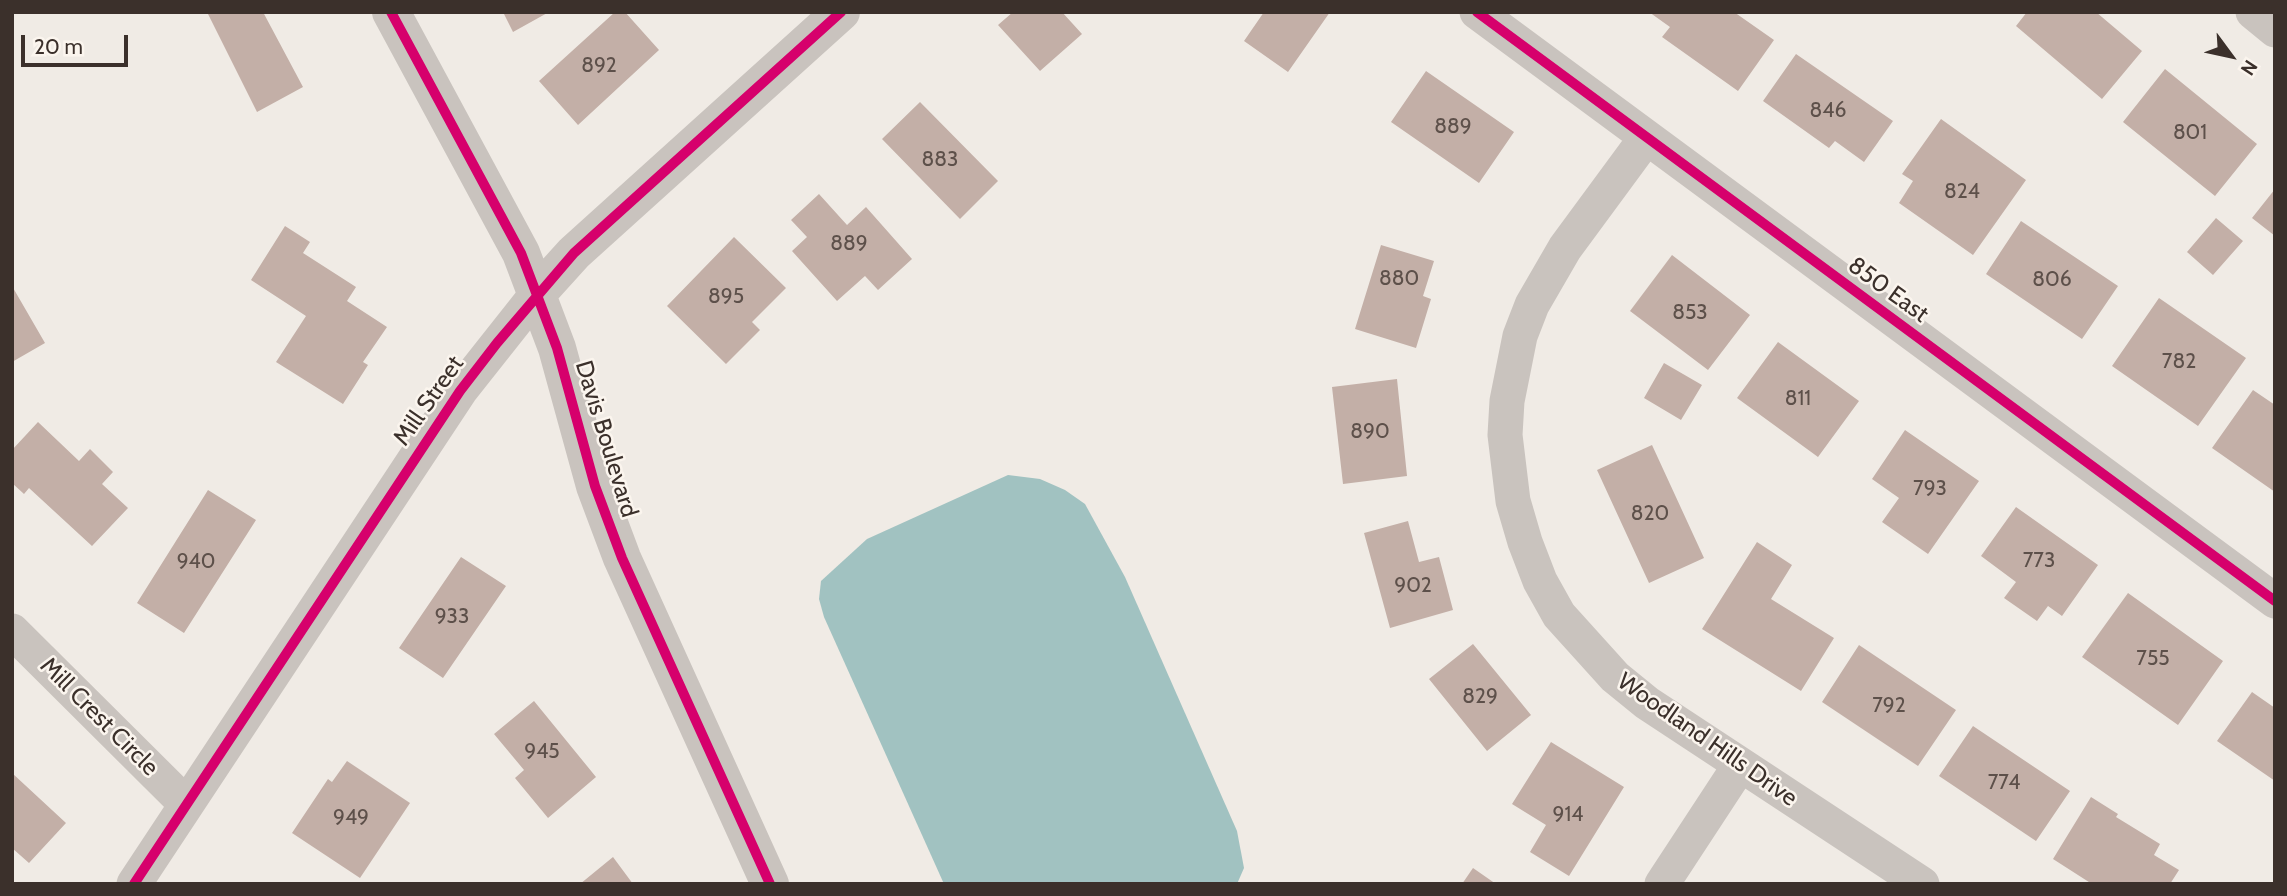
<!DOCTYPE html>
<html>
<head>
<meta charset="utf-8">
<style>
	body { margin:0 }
	#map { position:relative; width:2287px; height:896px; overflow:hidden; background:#f0ebe5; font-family:Cabin,sans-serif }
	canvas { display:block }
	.frame { position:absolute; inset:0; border:14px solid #3b302b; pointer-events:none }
	.north { position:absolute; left:2196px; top:21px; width:70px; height:70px; -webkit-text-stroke:5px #fbf5ee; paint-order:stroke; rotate:123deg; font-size:19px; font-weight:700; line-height:28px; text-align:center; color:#3b302b }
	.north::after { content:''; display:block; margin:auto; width:24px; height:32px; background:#3b302b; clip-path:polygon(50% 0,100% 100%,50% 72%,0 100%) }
	.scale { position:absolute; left:21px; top:35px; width:107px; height:32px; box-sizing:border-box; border:4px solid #3b302b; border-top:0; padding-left:9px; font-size:21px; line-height:24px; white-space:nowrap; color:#3b302b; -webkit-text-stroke:5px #fbf5ee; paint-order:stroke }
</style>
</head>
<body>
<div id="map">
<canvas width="2287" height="896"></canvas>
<div class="frame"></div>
<div class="north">N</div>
<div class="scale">20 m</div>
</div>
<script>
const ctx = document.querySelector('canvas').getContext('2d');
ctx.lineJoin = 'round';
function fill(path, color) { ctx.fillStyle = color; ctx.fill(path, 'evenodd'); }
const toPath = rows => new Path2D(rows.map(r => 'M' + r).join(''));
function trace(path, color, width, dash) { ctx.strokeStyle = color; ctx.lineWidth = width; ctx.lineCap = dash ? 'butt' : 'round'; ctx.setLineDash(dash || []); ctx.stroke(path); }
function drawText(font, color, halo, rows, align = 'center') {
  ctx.font = font + ' Cabin,sans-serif'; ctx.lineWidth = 5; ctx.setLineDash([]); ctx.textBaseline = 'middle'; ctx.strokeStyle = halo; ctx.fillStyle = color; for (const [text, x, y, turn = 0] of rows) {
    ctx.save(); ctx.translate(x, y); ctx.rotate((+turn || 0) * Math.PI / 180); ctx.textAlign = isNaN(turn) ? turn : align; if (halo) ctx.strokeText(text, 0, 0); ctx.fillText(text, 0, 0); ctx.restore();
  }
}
const water = toPath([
	[1008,475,1040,479,1065,490,1085,504,1125,577,1237,831,1244,868,1237,884,944,884,824,617,819,599,821,581,867,539]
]);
const building = toPath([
	[207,12,263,12,303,87,257,112],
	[503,12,549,12,513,32],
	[615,12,625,12,659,50,578,125,539,81],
	[1013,12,1062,12,1082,34,1040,71,998,25],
	[1264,12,1330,12,1288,72,1244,41],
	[1649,12,1734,12,1774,40,1738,91,1662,37,1670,27],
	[2027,12,2096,12,2142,51,2102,99,2016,26],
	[1796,54,1893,121,1864,162,1835,141,1829,148,1763,101],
	[2165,69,2257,144,2215,196,2123,122],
	[1426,71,1514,132,1479,183,1391,122],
	[920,102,998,181,960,219,882,139],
	[1941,119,2026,180,1973,255,1899,203,1913,181,1902,174],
	[2275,189,2275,236,2252,218],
	[819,194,847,225,866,207,912,259,878,290,865,276,837,301,792,251,807,237,791,220],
	[2216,218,2243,241,2213,275,2187,252],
	[2021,221,2118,286,2082,339,1986,274],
	[285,226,310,242,303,253,356,287,347,301,387,327,363,362,368,365,343,404,276,362,306,316,251,280],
	[734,237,786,288,752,322,760,330,726,364,667,306],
	[1381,245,1434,261,1423,296,1431,299,1416,348,1355,329],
	[1672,255,1750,315,1708,370,1630,311],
	[12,286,45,343,12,362],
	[2159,298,2246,358,2198,426,2112,366],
	[1778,342,1859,401,1818,457,1737,398],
	[1664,363,1702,385,1681,420,1644,398],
	[1397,379,1407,476,1343,484,1332,387],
	[2253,390,2275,405,2275,492,2212,448],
	[38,422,79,461,90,449,113,472,102,484,128,508,92,546,29,488,24,494,12,483,12,450],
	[1905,430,1979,481,1928,554,1882,522,1899,498,1872,479],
	[1652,445,1704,558,1649,583,1597,470],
	[208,490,256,520,184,633,137,603],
	[2016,507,2098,565,2062,616,2048,606,2037,621,2004,598,2016,582,1981,556],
	[1408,521,1419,562,1439,557,1453,610,1390,628,1364,533],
	[1757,542,1792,565,1771,599,1834,638,1801,691,1702,629],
	[461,557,506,586,443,678,399,648],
	[2128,593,2223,661,2178,725,2082,657],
	[1473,644,1531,715,1487,751,1429,679],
	[1859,645,1956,710,1918,766,1822,702],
	[2252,692,2275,708,2275,781,2217,741],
	[534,701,596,777,548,818,515,778,524,770,494,734],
	[1973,726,2070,791,2036,841,1939,776],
	[1551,742,1624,787,1569,876,1530,852,1546,825,1512,804],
	[347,761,410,803,360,878,292,833,328,779,332,782],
	[12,773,66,823,29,863,12,848],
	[2091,797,2118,814,2116,817,2160,844,2154,855,2179,870,2170,884,2092,884,2053,859],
	[613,857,633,884,580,884],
	[1473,868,1496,884,1462,884]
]);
const minor = toPath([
	[1477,12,2275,601],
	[2253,12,2275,30],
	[1646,138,1565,248,1532,305,1520,336,1507,401,1505,435,1513,501,1525,542,1540,581,1559,615,1615,677,1647,703,1922,884],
	[12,631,186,804],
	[134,884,460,391,536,295],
	[1662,884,1740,765]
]);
const tertiary = toPath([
	[391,12,521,253,557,348,595,486,622,558,770,884],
	[536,295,574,253,841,12]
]);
const cycleway = toPath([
	[391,12,521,253,557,348,595,486,622,558,770,884],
	[1477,12,2275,601],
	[134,884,460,391,497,343,574,253,841,12]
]);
const numberNames = [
	["892",599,66],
	["846",1828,111],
	["889",1453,127],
	["801",2190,133],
	["883",940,160],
	["824",1962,192],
	["889",849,244],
	["880",1399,279],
	["806",2052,280],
	["895",726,297],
	["853",1690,313],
	["782",2179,362],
	["811",1798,399],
	["890",1370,432],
	["793",1930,489],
	["820",1650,514],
	["773",2039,561],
	["940",196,562],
	["902",1413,586],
	["933",452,617],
	["755",2153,659],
	["829",1480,697],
	["792",1889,706],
	["945",542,752],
	["774",2004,783],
	["914",1568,815],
	["949",351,818]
];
const streetNames = [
	["850 East",1888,290,36],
	["Mill Street",429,401,-55],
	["Davis Boulevard",606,439,73],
	["Mill Crest Circle",99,717,45],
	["Woodland Hills Drive",1707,740,35]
];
fill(water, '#a1c2c1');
fill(building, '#c3afa7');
trace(minor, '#c9c3be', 35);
trace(tertiary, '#c9c3be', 38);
trace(cycleway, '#d6006c', 10);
drawText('21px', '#5d504a', null, numberNames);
drawText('24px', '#3b302b', '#fbf5ee', streetNames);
</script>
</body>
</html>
